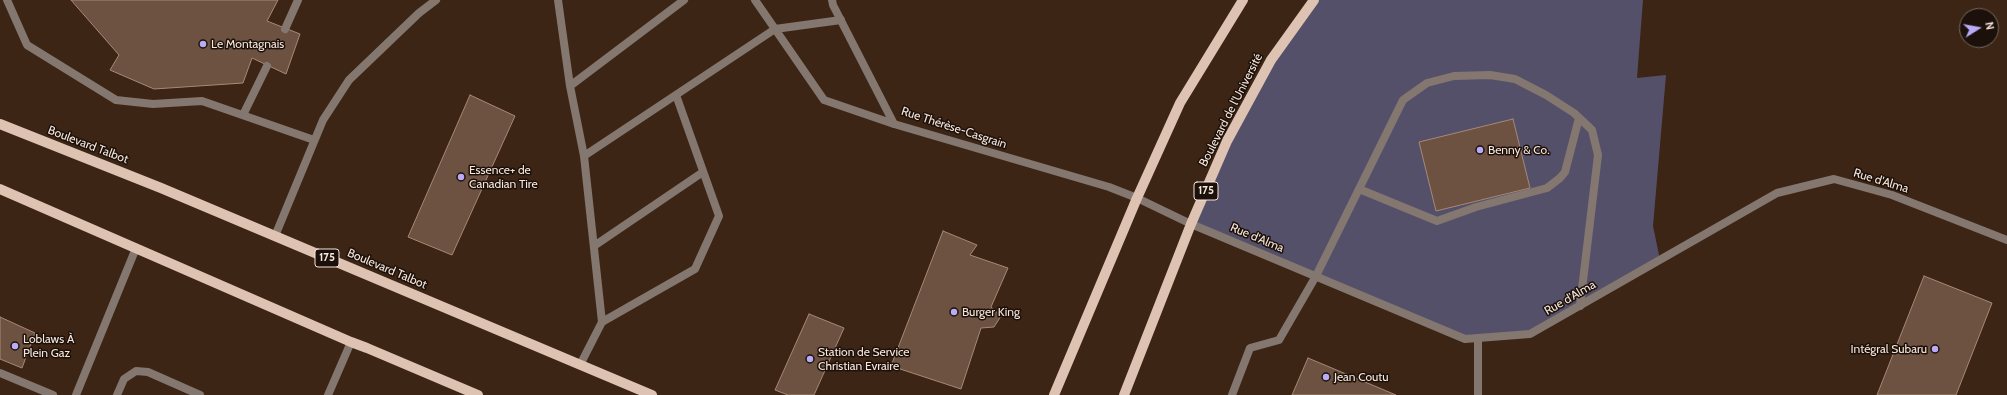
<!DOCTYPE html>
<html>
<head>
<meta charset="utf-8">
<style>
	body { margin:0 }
	#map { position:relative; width:2007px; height:395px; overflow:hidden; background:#3d2515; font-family:Cabin,sans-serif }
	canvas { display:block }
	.north { position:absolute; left:1959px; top:8px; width:40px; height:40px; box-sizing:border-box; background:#1c110a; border:1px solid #73665e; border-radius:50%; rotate:79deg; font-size:11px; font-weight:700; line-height:16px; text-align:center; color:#f6e6dc }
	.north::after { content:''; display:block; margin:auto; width:14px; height:18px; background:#b9abf7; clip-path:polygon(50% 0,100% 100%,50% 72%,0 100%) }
</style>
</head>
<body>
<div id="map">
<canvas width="2007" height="395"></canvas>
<div class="north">N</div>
</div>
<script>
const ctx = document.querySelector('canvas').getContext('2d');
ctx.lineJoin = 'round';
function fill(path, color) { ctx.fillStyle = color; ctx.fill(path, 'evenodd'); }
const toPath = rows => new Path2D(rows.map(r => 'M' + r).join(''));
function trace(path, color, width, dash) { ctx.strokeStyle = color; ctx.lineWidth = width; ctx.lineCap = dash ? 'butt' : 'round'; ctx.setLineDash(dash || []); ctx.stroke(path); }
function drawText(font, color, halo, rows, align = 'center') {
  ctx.font = font + ' Cabin,sans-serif'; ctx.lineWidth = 3; ctx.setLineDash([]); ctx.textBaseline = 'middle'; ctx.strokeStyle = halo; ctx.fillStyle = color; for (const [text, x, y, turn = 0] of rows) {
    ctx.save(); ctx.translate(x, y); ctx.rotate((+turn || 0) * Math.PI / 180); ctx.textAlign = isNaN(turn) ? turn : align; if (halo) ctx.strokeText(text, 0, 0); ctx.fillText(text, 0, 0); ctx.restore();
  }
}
const green = toPath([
	[1314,0,1643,0,1637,78,1666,75,1653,226,1660,260,1530,334,1465,339,1191,224,1271,60]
]);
const building = toPath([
	[71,0,278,0,267,21,300,34,286,74,252,58,243,83,154,89,110,70,119,55,71,0],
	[470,95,515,116,452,255,408,237,470,95],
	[1513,119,1530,188,1436,211,1419,142,1513,119],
	[943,231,977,245,970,255,1008,268,991,307,1001,316,994,327,981,328,961,389,891,366,943,231],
	[1924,276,1992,303,1956,395,1877,395,1924,276],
	[809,314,844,328,814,395,788,395,775,390,809,314],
	[0,317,35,333,22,368,0,359,0,317],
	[1308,358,1396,395,1292,395,1308,358]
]);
const lane = toPath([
	[7,0,27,45,116,100,153,104,202,101,314,140],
	[558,0,570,86],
	[755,0,824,100,894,124],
	[285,29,298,0],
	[243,115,267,66],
	[584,156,570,86,684,0],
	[1359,189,1437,221,1476,207,1547,188,1560,178,1565,172,1579,118],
	[275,236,323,120,349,80,419,13,436,0],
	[594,246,703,172],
	[602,322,695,269,719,216,676,95],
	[580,365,602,322,584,156,775,29,841,20],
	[0,373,53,395],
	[76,395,136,248],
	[117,395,124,379,136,371,148,372,200,395],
	[328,395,351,342],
	[1232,395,1250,348,1279,340,1316,276,1403,100,1427,83,1454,76,1490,75,1515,79,1546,95,1574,113,1592,130,1598,155,1580,306],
	[1478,395,1478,338]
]);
const street = toPath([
	[832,0,833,5,894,124,1109,187,1137,198,1191,224,1465,339,1530,334,1777,193,1834,179,1892,195,2007,240]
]);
const primary = toPath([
	[0,124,161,188,652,395],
	[0,189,351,342,367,348,478,395],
	[1054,395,1137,198,1180,103,1243,0],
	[1124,395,1191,224,1227,141,1271,60,1314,0]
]);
const markers = [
	[203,44,4,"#b9abf7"],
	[1480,150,4,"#b9abf7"],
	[461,177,4,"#b9abf7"],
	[954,312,4,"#b9abf7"],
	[15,346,4,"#b9abf7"],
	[1935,349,4,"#b9abf7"],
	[810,359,4,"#b9abf7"],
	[1326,377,4,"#b9abf7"]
];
const shields = [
	[1206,191,24],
	[327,258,24]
];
const shieldNames = [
	["175",1206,191],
	["175",327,258]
];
const poiNames = [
	["Le Montagnais",211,44],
	["Benny & Co.",1488,150],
	["Essence+ de",469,170],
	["Canadian Tire",469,184],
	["Burger King",962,312],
	["Loblaws À",23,339],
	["Plein Gaz",23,353],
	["Intégral Subaru",1927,349,"right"],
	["Station de Service",818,352],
	["Christian Evraire",818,366],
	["Jean Coutu",1334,377]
];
const streetNames = [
	["Boulevard de l'Université",1231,110,-63],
	["Rue Thérèse-Casgrain",954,128,18],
	["Boulevard Talbot",88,145,21],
	["Rue d'Alma",1881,181,17],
	["Rue d'Alma",1257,238,23],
	["Boulevard Talbot",387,269,23],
	["Rue d'Alma",1570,298,-30]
];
fill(green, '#55506a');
fill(building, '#6d5241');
trace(building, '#a68976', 1);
trace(lane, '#84776f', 8);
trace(street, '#84776f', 8);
trace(primary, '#dec3b2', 10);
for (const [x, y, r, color] of markers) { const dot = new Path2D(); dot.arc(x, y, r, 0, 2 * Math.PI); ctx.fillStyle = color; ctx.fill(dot); trace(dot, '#1c110a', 1.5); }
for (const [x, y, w] of shields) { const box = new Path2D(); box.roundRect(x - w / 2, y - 9, w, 18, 3); ctx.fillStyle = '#1c110a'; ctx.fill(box); trace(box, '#f6e6dc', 1); }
drawText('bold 11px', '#f6e6dc', null, shieldNames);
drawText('12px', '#f6e6dc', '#1c110a', poiNames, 'left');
drawText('12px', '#f6e6dc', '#1c110a', streetNames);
</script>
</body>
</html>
